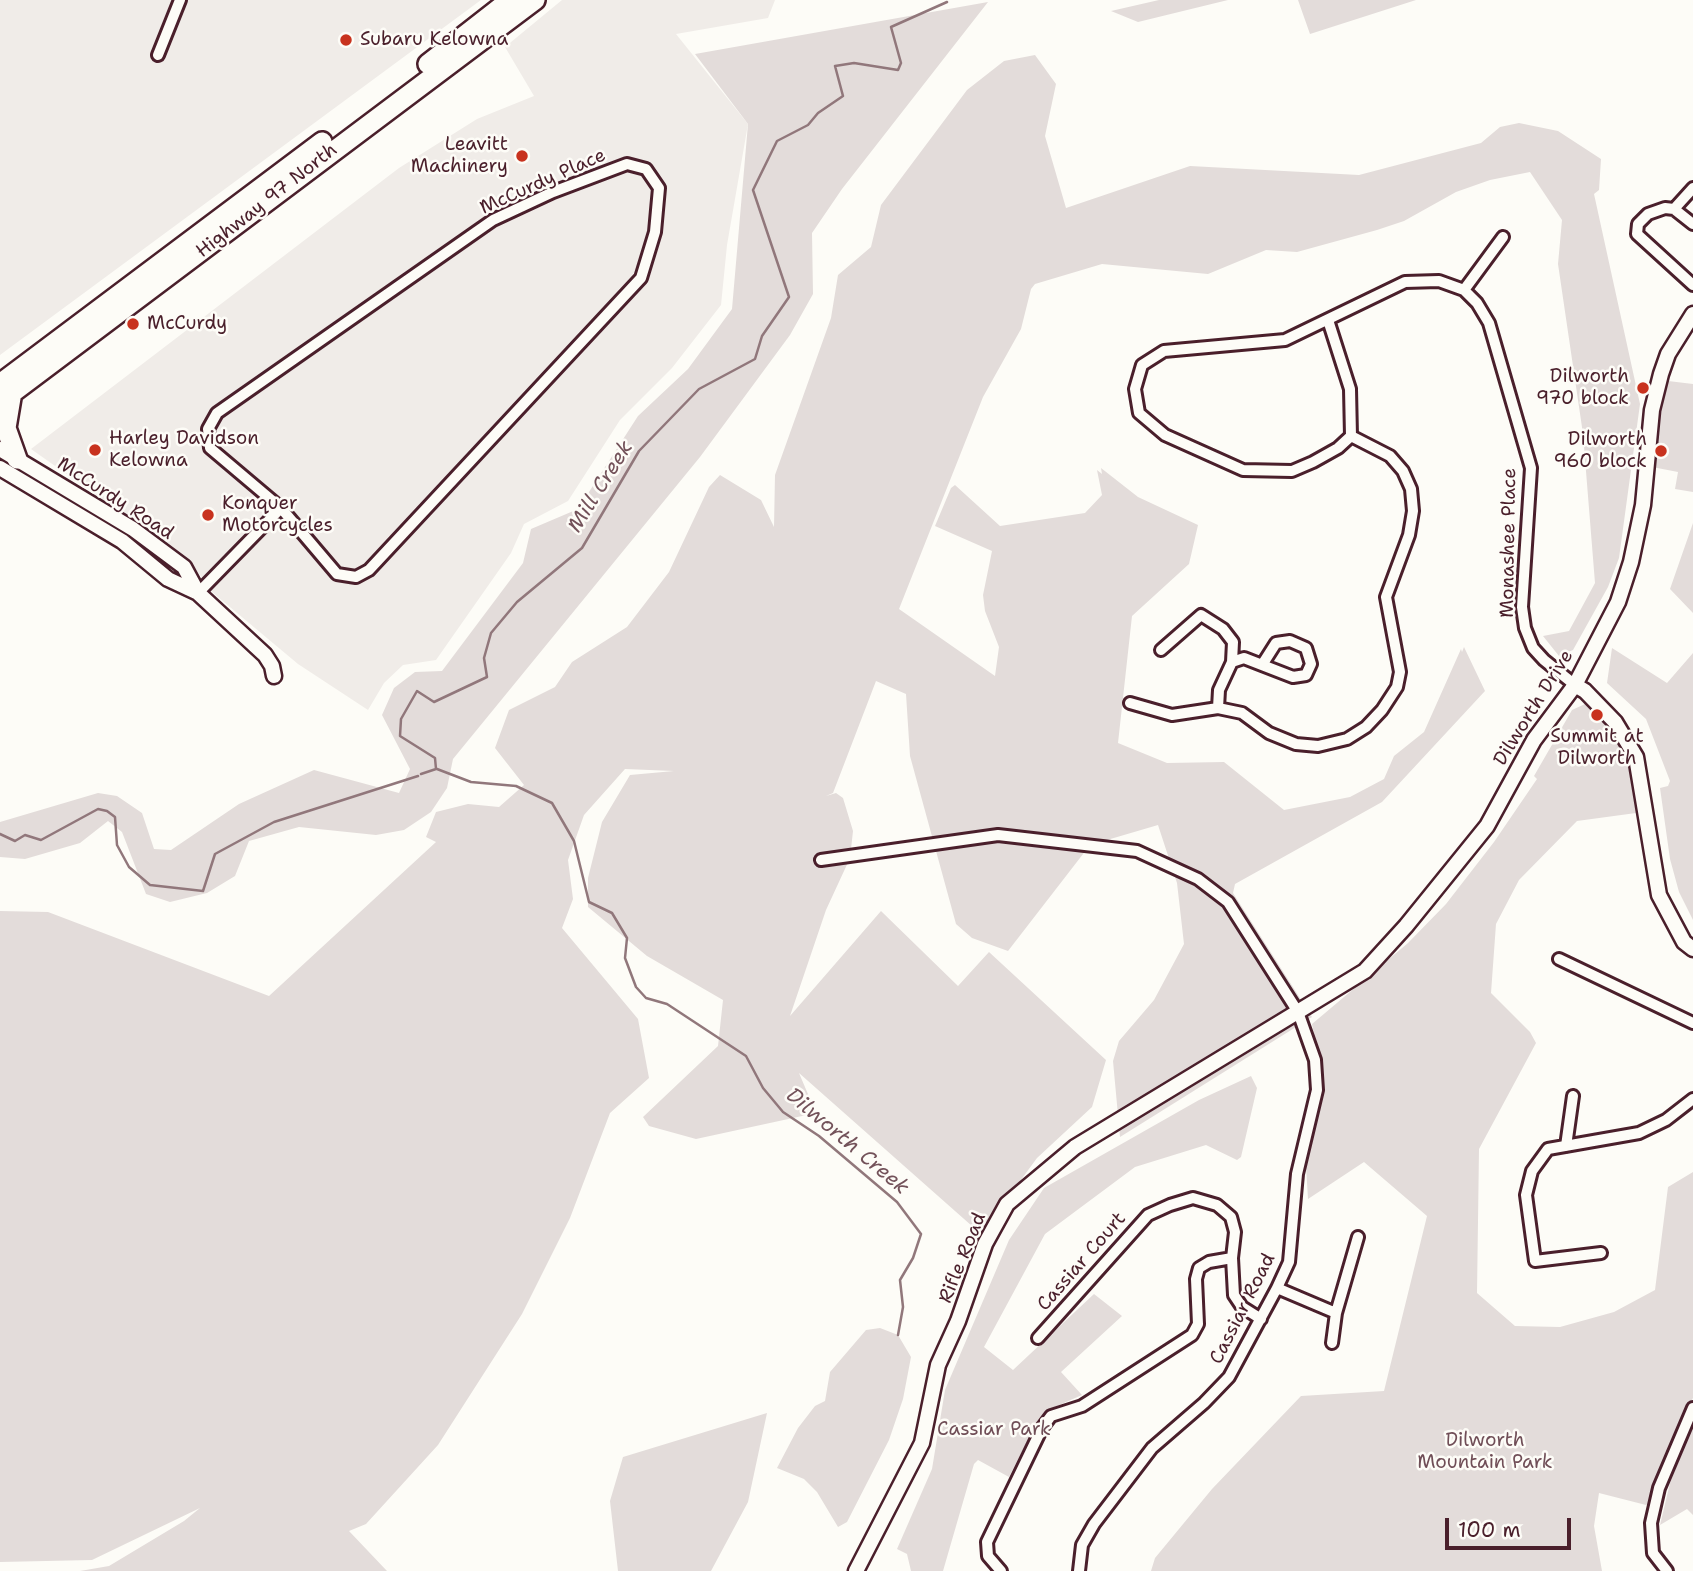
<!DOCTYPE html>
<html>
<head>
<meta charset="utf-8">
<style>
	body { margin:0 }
	#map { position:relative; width:1693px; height:1571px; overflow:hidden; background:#fdfcf7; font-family:"Shantell Sans",sans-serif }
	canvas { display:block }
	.scale { position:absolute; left:1445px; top:1518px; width:126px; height:32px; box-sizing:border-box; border:4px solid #4a1f2b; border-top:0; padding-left:9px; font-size:21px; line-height:24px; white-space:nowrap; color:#4a1f2b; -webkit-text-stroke:5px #fdfcf7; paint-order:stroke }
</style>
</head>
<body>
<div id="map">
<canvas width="1693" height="1571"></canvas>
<div class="scale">100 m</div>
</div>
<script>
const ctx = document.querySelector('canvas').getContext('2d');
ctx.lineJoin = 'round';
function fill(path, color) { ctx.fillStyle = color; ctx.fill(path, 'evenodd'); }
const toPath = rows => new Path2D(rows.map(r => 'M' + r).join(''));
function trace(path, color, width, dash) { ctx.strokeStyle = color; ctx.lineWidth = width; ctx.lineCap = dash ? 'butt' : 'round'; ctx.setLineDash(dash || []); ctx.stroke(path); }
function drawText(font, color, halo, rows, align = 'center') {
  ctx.font = font + ' "Shantell Sans",sans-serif'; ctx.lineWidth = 5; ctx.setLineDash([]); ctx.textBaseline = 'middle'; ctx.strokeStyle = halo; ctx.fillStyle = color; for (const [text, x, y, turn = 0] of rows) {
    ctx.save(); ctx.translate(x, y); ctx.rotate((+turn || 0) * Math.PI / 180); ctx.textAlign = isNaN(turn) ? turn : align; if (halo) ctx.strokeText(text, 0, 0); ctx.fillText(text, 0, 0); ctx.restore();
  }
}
const built = toPath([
	[0,0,481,0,0,355],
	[562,0,775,0,768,18,676,34,748,124,727,245,721,305,672,368,620,420,568,501,524,524,511,553,436,660,403,665,384,683,368,710,298,664,212,592,190,561,31,449,399,168,477,119,534,96,505,47]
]);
const green = toPath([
	[1159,0,1228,0,1138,22,1111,11],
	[1298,0,1416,0,1310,34],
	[988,2,842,189,812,233,813,294,790,335,700,457,453,759,447,788,431,812,404,830,376,835,299,827,249,841,235,876,207,893,170,902,146,894,122,832,108,821,80,843,25,859,0,857,0,822,98,793,117,796,142,813,154,849,171,850,239,804,314,770,399,793,410,769,382,715,394,688,415,672,442,671,523,563,531,529,578,509,638,416,688,369,732,309,748,124,695,54],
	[1035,55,1056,84,1045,136,1066,208,1190,166,1359,175,1481,143,1500,127,1519,123,1558,131,1601,159,1599,190,1594,194,1640,404,1619,558,1608,587,1573,650,1559,656,1543,636,1569,631,1595,583,1583,434,1558,264,1562,220,1530,172,1490,180,1456,192,1404,221,1377,230,1297,252,1266,250,1208,274,1102,264,1035,284,1031,289,1021,329,983,397,899,609,995,676,999,647,985,611,983,595,992,551,935,526,951,488,955,485,1000,526,1085,513,1102,495,1097,470,1102,474,1101,468,1138,497,1198,525,1189,564,1132,616,1118,743,1167,763,1224,762,1284,810,1350,797,1384,779,1394,756,1424,732,1461,649,1462,652,1464,647,1485,691,1382,802,1235,884,1233,893,1312,1017,1120,1137,1113,1061,1119,1041,1154,1000,1184,944,1177,883,1158,825,1090,845,1008,951,972,938,956,924,910,756,906,694,876,681,833,793,826,796,836,793,843,798,853,831,850,858,826,910,790,1016,881,911,958,986,989,952,1106,1060,1092,1107,1037,1158,981,1234,799,1073,816,1113,696,1139,649,1126,643,1117,718,1046,723,1000,647,956,588,907,588,878,602,822,630,775,674,771,625,769,584,815,568,860,573,899,562,928,638,1019,649,1078,610,1113,570,1218,522,1314,438,1445,366,1524,349,1531,387,1571,80,1571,109,1566,184,1521,200,1508,92,1560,0,1562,0,911,48,912,269,996,436,842,426,837,436,812,468,804,499,807,524,785,495,748,509,710,555,687,572,662,627,627,669,572,709,487,720,475,761,500,774,527,775,475,831,318,838,275,871,247,881,205,967,90,1004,61],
	[1660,380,1693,384,1693,492,1675,489,1678,472,1647,466],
	[1693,523,1693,613,1670,589],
	[1612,648,1667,683,1693,653,1693,920,1679,892,1670,859,1660,788,1668,786,1670,781,1646,719,1607,683],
	[1585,704,1610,724,1626,753,1636,813,1577,821,1519,880,1496,924,1491,993,1530,1032,1536,1043,1479,1149,1477,1293,1515,1326,1560,1327,1614,1312,1655,1290,1668,1187,1693,1172,1693,1398,1672,1441,1650,1503,1646,1505,1599,1493,1594,1526,1602,1571,1151,1571,1155,1558,1212,1489,1301,1396,1384,1391,1427,1216,1364,1162,1308,1199,1306,1166,1324,1084,1312,1024,1408,943,1446,904,1494,842,1537,779,1534,776,1572,710],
	[1251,1076,1257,1088,1241,1157,1237,1160,1206,1145,1135,1167,1045,1234,984,1347,1013,1370,1094,1294,1122,1316,1061,1372,1082,1395,1050,1409,1038,1420,1009,1477,978,1460,974,1464,943,1571,911,1571,907,1554,897,1549,932,1469,945,1390,1009,1240,1044,1188,1199,1100],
	[880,1328,898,1335,911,1357,903,1399,889,1440,847,1522,838,1527,817,1492,804,1479,777,1468,798,1428,815,1406,825,1401,830,1372,866,1330],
	[767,1413,748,1502,711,1571,618,1571,610,1501,623,1457],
	[1693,1426,1693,1515,1687,1509,1660,1525,1670,1483]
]);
const stream = toPath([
	[437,769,471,782,516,786,552,803,574,841,589,902,612,913,627,938,625,958,636,987,646,998,667,1004,746,1056,763,1088,783,1112,819,1136,897,1202,921,1234,913,1258,900,1280,903,1307,898,1335],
	[421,774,436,769,435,758,400,736,401,719,417,691,434,702,487,677,484,658,491,633,517,602,582,548,639,451,699,389,755,359,762,336,789,297,753,190,777,141,808,125,818,113,843,96,835,66,854,63,898,70,901,63,891,27,947,2],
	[0,834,15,841,25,835,41,840,98,809,107,811,115,817,117,845,129,867,150,885,203,891,215,854,274,822,418,776]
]);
const street = toPath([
	[158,55,180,0],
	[1674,209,1693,188],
	[1693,224,1674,209,1665,208,1648,214,1638,224,1637,234,1693,285],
	[1464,290,1503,237],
	[1328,320,1350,389,1351,436,1338,448,1313,462,1292,471,1243,470,1165,435,1139,413,1135,389,1142,365,1164,351,1285,340,1405,282,1439,281,1464,290,1477,303,1489,323,1531,468,1522,607,1525,628,1533,648,1544,660,1575,685],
	[198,593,281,508,337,574,356,577,369,570,641,278,655,232,659,188,646,169,627,164,553,192,493,220,217,413,208,429,210,448,281,508],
	[1161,650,1201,615,1223,629,1233,642,1232,662],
	[1130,703,1172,715,1218,708,1242,713,1269,733,1296,744,1318,746,1347,739,1366,727,1382,710,1397,687,1400,672,1386,597,1409,535,1413,511,1411,489,1403,471,1390,456,1351,436],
	[1218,708,1219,690,1232,662,1244,658,1262,665,1293,677,1306,675,1311,664,1306,648,1290,641,1276,643,1262,665],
	[821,860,998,835,1137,851,1198,879,1228,902,1298,1012,1315,1060,1317,1090,1297,1174,1289,1262,1277,1288,1229,1377,1204,1403,1152,1448,1094,1524,1082,1545,1079,1571],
	[1559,959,1693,1023],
	[1566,1146,1573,1096],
	[1601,1253,1535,1261,1526,1195,1532,1171,1548,1149,1639,1133,1666,1120,1693,1099],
	[1277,1288,1336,1313,1358,1237],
	[1038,1338,1148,1215,1170,1205,1193,1198,1217,1205,1231,1217,1235,1232,1232,1258],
	[1332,1343,1336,1313],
	[1001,1571,988,1556,987,1542,1042,1428,1051,1416,1082,1406,1192,1335,1198,1324,1196,1279,1199,1268,1209,1262,1232,1258,1234,1295,1242,1307,1261,1319],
	[1667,1571,1653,1553,1651,1523,1659,1488,1693,1408]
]);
const secondary = toPath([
	[0,449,133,529,184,567,198,593,265,655,272,666,274,676],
	[0,468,122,541,168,579,198,593],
	[1575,685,1585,691,1615,722,1636,757,1659,895,1684,942,1693,949],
	[856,1571,922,1443,938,1365,958,1321,985,1244,1007,1204,1075,1147,1365,971,1406,926,1487,826,1534,740,1575,685,1618,602,1631,562,1643,505,1652,410,1661,374,1668,354,1693,314]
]);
const highway = toPath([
	[428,64,510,0],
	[0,384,322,142],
	[12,392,6,428,17,459],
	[0,402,535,0]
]);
const markers = [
	[346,40,7,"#c8321e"],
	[522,156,7,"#c8321e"],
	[133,324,7,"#c8321e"],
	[1643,388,7,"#c8321e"],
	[95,450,7,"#c8321e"],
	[1661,451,7,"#c8321e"],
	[208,515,7,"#c8321e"],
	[1597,715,7,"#c8321e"]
];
const poiNames = [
	["Subaru Kelowna",360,40],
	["Leavitt",508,145,"right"],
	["Machinery",508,167,"right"],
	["McCurdy",147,324],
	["Dilworth",1629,377,"right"],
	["970 block",1629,399,"right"],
	["Harley Davidson",109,439],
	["Kelowna",109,461],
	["Dilworth",1647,440,"right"],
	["960 block",1647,462,"right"],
	["Konquer",222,504],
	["Motorcycles",222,526],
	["Summit at",1597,737,"center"],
	["Dilworth",1597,759,"center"]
];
const streetNames = [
	["McCurdy Place",543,182,-24],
	["Highway 97 North",267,201,-38],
	["McCurdy Road",115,499,33],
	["Monashee Place",1509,543,-89],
	["Dilworth Drive",1534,708,-58],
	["Rifle Road",963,1258,-68],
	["Cassiar Court",1082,1262,-49],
	["Cassiar Road",1243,1309,-63]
];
const parkNames = [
	["Cassiar Park",994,1430],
	["Dilworth",1485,1441],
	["Mountain Park",1485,1463]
];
const waterNames = [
	["Mill Creek",601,487,-58],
	["Dilworth Creek",847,1142,40]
];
fill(built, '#f0ece8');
fill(green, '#e3dcda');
trace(stream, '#91777b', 2.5);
trace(street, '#4a1f2b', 16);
trace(secondary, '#4a1f2b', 19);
trace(highway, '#4a1f2b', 24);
trace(street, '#fdfcf7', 10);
trace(secondary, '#fdfcf7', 14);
trace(highway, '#fdfcf7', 19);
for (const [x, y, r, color] of markers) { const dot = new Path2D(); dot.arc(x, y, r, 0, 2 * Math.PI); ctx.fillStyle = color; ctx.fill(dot); trace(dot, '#fdfcf7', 2.5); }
drawText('19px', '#4a1f2b', '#fdfcf7', poiNames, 'left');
drawText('19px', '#4a1f2b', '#fdfcf7', streetNames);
drawText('19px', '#704e57', '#fdfcf7', parkNames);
drawText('italic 21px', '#73525a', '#fdfcf7', waterNames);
</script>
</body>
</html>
